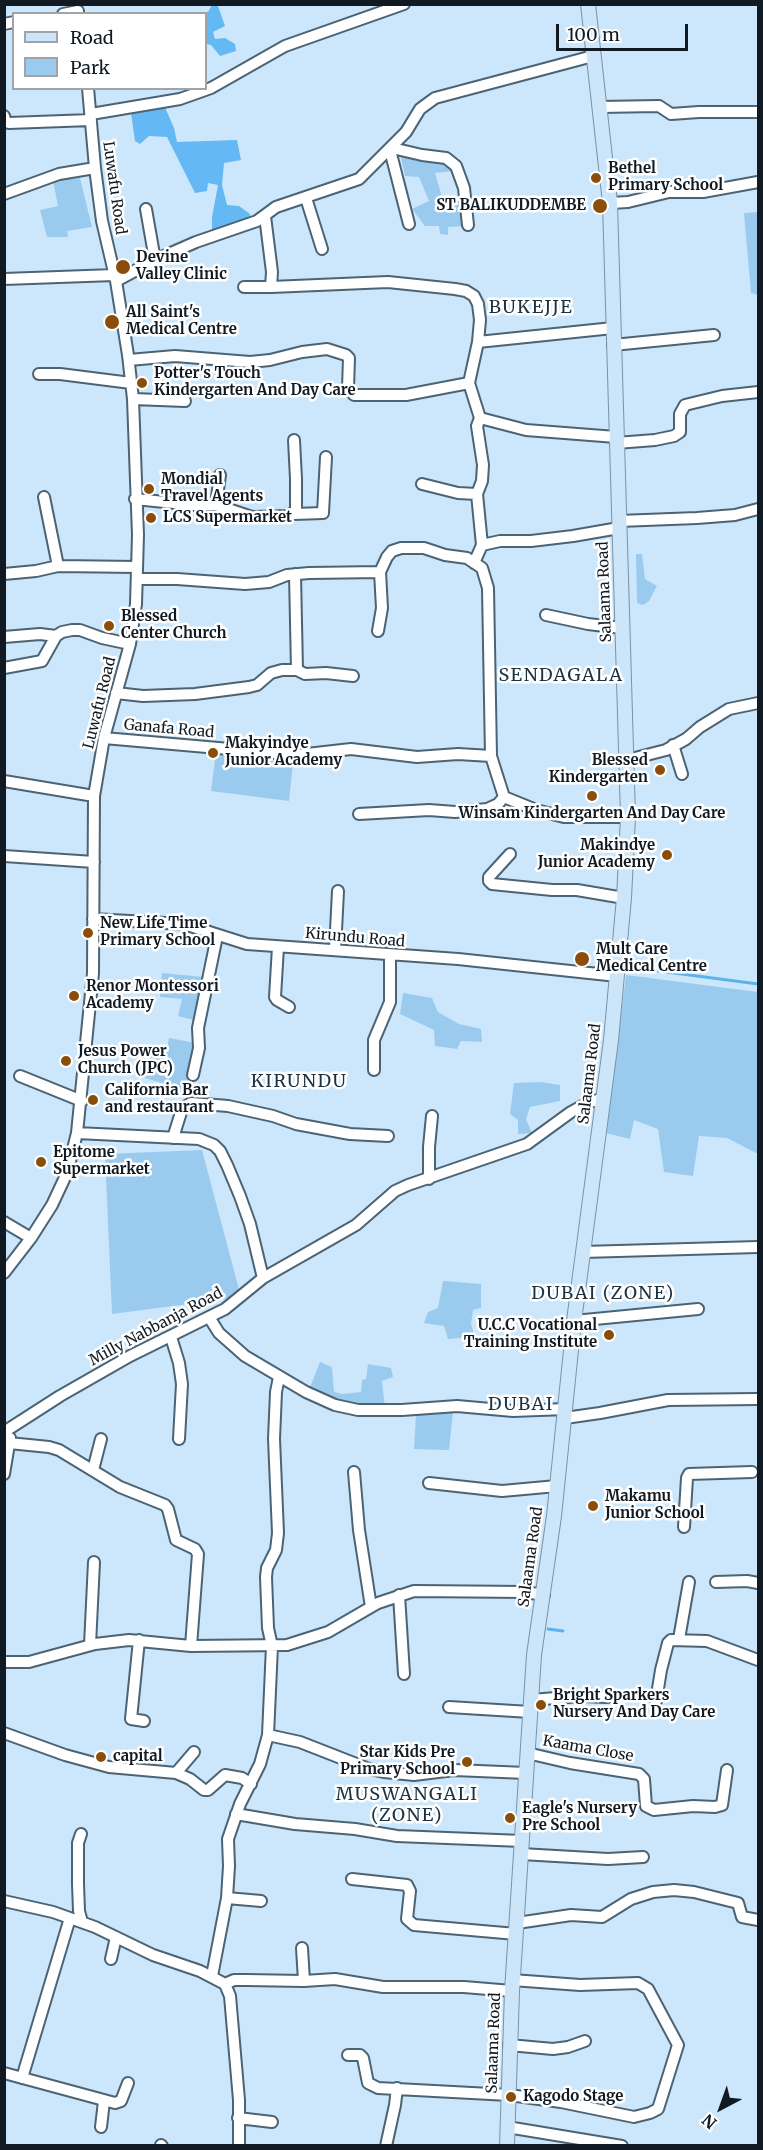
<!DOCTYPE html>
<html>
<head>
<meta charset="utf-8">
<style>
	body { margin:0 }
	#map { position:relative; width:763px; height:2150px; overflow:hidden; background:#cce7fb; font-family:Merriweather,serif }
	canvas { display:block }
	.frame { position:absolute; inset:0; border:6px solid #111a22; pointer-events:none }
	.legend { position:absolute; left:12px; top:12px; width:195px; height:78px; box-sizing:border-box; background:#fff; border:2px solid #a0a3a7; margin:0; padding:8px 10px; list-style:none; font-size:18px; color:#111a22 }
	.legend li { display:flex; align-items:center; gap:12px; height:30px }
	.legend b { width:30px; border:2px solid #a0a3a7 }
	.north { position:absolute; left:691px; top:2078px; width:60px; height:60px; -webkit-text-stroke:4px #fff; paint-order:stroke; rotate:221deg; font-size:16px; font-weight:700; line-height:24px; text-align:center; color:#111a22 }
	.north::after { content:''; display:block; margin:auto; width:21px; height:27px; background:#111a22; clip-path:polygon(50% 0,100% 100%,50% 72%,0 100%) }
	.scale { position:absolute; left:556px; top:24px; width:132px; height:27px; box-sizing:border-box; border:3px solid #111a22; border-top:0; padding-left:8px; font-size:18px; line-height:21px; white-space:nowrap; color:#111a22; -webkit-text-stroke:4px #fff; paint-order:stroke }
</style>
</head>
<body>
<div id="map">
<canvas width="763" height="2150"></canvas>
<div class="frame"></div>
<ul class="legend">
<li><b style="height:8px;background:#cde5f8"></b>Road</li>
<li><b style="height:16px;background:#9acbef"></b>Park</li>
</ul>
<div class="north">N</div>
<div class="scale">100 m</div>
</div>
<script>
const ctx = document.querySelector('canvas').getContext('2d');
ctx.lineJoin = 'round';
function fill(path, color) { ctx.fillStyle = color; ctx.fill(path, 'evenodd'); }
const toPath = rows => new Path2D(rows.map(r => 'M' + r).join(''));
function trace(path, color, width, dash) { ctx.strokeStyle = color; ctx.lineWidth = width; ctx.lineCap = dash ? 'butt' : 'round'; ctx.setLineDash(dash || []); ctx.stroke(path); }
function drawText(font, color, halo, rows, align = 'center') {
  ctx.font = font + ' Merriweather,serif'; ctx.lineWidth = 5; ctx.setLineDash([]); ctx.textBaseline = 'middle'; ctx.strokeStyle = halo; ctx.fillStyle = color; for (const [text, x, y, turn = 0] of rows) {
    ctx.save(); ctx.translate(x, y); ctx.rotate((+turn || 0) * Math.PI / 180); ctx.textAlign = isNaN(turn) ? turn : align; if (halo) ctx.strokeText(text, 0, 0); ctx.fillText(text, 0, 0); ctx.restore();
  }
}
const green = toPath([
	[400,153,446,159,454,171,435,173,445,207,463,204,465,226,448,227,448,235,440,234,439,226,425,226,412,209,429,201,419,177,405,176],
	[80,178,92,227,67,231,68,237,47,237,40,210,58,206,53,180],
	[758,212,758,295,751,293,744,213],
	[636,554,642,554,645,579,657,586,649,601,643,605,637,603],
	[216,752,293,763,289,801,211,791],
	[162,973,204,977,200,1001,196,1008,199,1011,197,1021,178,1016,182,999,160,997],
	[626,975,758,992,758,1154,727,1138,699,1136,693,1176,664,1172,658,1129,634,1120,630,1139,606,1133],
	[403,993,432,998,438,1012,459,1024,481,1029,482,1042,461,1041,457,1049,435,1046,434,1030,400,1014],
	[169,1038,196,1043,186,1090,138,1076,141,1063,151,1046,167,1049],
	[540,1082,560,1085,560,1101,530,1107,526,1119,532,1133,518,1134,518,1120,510,1114,514,1083],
	[202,1150,241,1297,112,1314,105,1154],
	[443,1281,481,1284,481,1308,473,1310,471,1324,475,1337,448,1339,444,1326,424,1323,428,1312,438,1308],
	[320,1362,332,1367,334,1392,342,1394,361,1392,362,1380,366,1379,368,1364,391,1368,393,1377,382,1381,385,1408,358,1408,309,1390],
	[453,1412,449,1450,414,1449,416,1415]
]);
const forest = toPath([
	[212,5,218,6,225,26,213,32,215,39,225,38,235,44,236,51,220,56,211,45,206,44,206,14,187,13,187,12,208,12],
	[164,105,174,128,177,142,237,140,241,160,224,163,222,185,227,205,239,206,250,214,249,220,212,233,212,217,218,185,208,183,207,191,195,193,167,137,149,136,140,144,135,141,131,113]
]);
const stream = toPath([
	[622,971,636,968,758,984],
	[548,1629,563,1631]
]);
const minor = toPath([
	[63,14,78,11],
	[4,24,14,22],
	[599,107,659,106,671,114,699,112,758,112],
	[91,114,180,99,197,93,211,88,285,46,404,4],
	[4,116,6,122,9,123,91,120],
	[392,148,422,155,446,158,456,166,464,188,468,225],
	[390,150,409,224],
	[4,194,59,174,95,168],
	[306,198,322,249],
	[610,203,628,202,669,192,703,192,758,182],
	[146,209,155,260],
	[4,279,114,275],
	[116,281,155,260,196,242,257,221,276,207,359,179,406,132,420,109,435,98,593,56],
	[244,287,271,287,272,272,265,216],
	[271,287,388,282,455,289,466,291,474,296,478,304,480,320,478,342,469,383,480,418,477,426,483,465,482,481,477,494,482,545],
	[478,342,613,328],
	[613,345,714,335],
	[129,360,175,356,250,362,270,360,302,352,327,349,346,355,349,358,348,388,354,395,406,395,469,383],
	[39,374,60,374,131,383],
	[133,399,185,401],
	[480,418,526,430,616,437],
	[616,443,655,440,674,436,680,432,680,414,685,405,722,396,758,392],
	[422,484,458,493,477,494],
	[44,497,58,566],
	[135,499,194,505,216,505,252,517,289,516,296,510,296,479,294,440],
	[216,505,220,475],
	[294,514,323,513,326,457],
	[619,521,697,518,735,515,758,509],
	[474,563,482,545,500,541,531,541,573,536,619,528],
	[4,574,36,571,58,566,137,567],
	[295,574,297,670],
	[138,579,177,579,245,584,269,582,287,575,309,573,380,572,387,557,392,551,401,548,424,548,445,555,467,558,482,568,488,588,491,756],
	[546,615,588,624,622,628],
	[378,631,382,608,380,572],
	[4,637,40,634,56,636],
	[4,668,42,661,56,636,62,632,72,630,80,630,102,638,130,644],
	[116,693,143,696,195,694,249,687,257,685,271,673,282,670,297,670,305,674,326,673,353,676],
	[104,738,298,755,351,749,417,757,458,754,491,756,504,797,536,810,564,817,628,817],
	[673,745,682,774],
	[627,760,666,750,686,739,700,727,729,709,758,703],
	[4,781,94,796],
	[359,814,429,810,455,812,487,809,498,804,504,797],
	[510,854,489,877,489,881,492,884,552,890,577,890,624,898],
	[4,856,94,862],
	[93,919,184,924,247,944,458,959,617,976],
	[278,947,275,997,277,1000,289,1007],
	[335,950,338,891],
	[374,1070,374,1040,390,1002,390,956],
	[193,1075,199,1048,198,1028,217,936],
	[20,1076,82,1101],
	[77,1133,199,1139,214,1145,220,1151,227,1165,240,1196,250,1224,263,1278],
	[173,1138,182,1109,191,1103,228,1106,273,1116,296,1124,350,1134,388,1136],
	[429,1179,429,1147,432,1116],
	[4,1222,31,1238],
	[583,1252,758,1247],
	[4,1273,31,1238,52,1205,67,1173,77,1133,93,973,94,796,104,738,130,644,136,604,138,535,133,399,128,355,116,281,102,221,95,168,88,88],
	[209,1317,219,1333,245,1356,306,1392,335,1405,358,1410,402,1410,457,1406,513,1411,566,1409],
	[574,1321,698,1309],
	[171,1337,179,1363,182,1384,179,1439],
	[565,1418,600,1413,668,1400,758,1399],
	[4,1432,60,1396,130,1356,225,1309,263,1278,356,1225,395,1191,408,1185,527,1144,571,1112,589,1102,603,1099],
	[9,1443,49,1447,59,1450,120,1487,165,1505,168,1509,176,1540,195,1549,198,1554,191,1646],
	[93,1470,101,1439],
	[354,1472,359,1530,371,1607],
	[4,1474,10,1438],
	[429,1483,502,1491,557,1486],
	[684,1527,687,1478,689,1474,752,1472],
	[716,1582,747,1581,758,1583],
	[399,1595,404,1674],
	[679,1639,689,1582],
	[139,1640,131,1719,144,1721],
	[90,1645,94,1562],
	[4,1662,29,1662,95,1644,129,1640,191,1646,287,1645,328,1632,378,1603,414,1591,525,1592,544,1595],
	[531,1700,581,1696,607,1697],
	[656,1701,661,1670,668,1643,671,1640,707,1641,758,1660],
	[449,1707,530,1712],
	[4,1733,65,1755,109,1767,176,1773,190,1779,204,1790,208,1790,225,1775,242,1778,251,1784],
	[268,1735,300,1742,369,1769,384,1772,414,1775,454,1770,526,1773],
	[527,1753,570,1763,639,1774,644,1779,646,1806,654,1810,693,1806,715,1807,722,1805,727,1770],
	[176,1773,194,1752],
	[236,1814,295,1824,355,1829,397,1836,522,1841],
	[81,1834,78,1843,78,1884,79,1911,82,1922],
	[521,1854,608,1859,643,1857],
	[352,1879,407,1885,410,1891,407,1919,414,1925,516,1934],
	[227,1898,261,1901],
	[4,1901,53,1912,95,1927,153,1955,200,1971,225,1984,230,1996,239,2100,239,2146],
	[517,1923,571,1915,602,1917,631,1899,653,1892,674,1890,694,1892,738,1903,742,1917,758,1920],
	[302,1948,304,1981],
	[111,1959,116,1937],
	[212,1976,227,1898,229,1866,228,1839,240,1804,260,1764,268,1735,272,1646,268,1628,266,1577,267,1568,276,1550,278,1533,274,1439,276,1392,279,1377],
	[225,1984,234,1980,246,1980,304,1981,335,1979,383,1987,464,1987,512,1991],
	[509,2045,553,2049,568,2047,585,2041],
	[348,2055,360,2055,363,2058,368,2083,378,2088,509,2095,561,2102,634,2117,650,2113,658,2109,678,2045,648,1989,638,1983,580,1985,512,1980],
	[4,2073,115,2103,121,2101,128,2083],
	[22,2078,70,1918],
	[238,2118,272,2122],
	[101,2127,104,2101],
	[507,2127,622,2146],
	[161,2145,162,2146],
	[386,2146,395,2105,397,2088]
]);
const major = toPath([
	[507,2146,512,1991,534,1655,554,1516,574,1321,611,1040,624,898,628,817,610,203,588,4]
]);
const markers = [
	[596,178,6,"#8a4e0a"],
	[600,206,8,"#8a4e0a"],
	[123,267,8,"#8a4e0a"],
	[112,322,8,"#8a4e0a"],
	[142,383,6,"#8a4e0a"],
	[149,489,6,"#8a4e0a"],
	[151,518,6,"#8a4e0a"],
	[109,626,6,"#8a4e0a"],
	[213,753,6,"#8a4e0a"],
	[660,770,6,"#8a4e0a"],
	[592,796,6,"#8a4e0a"],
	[667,855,6,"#8a4e0a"],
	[88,933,6,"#8a4e0a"],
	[582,959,8,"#8a4e0a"],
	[74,996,6,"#8a4e0a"],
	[66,1061,6,"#8a4e0a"],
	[93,1100,6,"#8a4e0a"],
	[41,1162,6,"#8a4e0a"],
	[609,1335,6,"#8a4e0a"],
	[593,1506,6,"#8a4e0a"],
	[541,1705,6,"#8a4e0a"],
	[101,1757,6,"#8a4e0a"],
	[467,1762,6,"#8a4e0a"],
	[510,1818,6,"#8a4e0a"],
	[511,2097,6,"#8a4e0a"]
];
const poiNames = [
	["Bethel",608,169],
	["Primary School",608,186],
	["ST BALIKUDDEMBE",586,206,"right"],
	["Devine",136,258],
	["Valley Clinic",136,275],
	["All Saint's",126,313],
	["Medical Centre",126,330],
	["Potter's Touch",154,374],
	["Kindergarten And Day Care",154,391],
	["Mondial",161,480],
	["Travel Agents",161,497],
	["LCS Supermarket",163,518],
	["Blessed",121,617],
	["Center Church",121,634],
	["Makyindye",225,744],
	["Junior Academy",225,761],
	["Blessed",648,761,"right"],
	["Kindergarten",648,778,"right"],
	["Winsam Kindergarten And Day Care",592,814,"center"],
	["Makindye",655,846,"right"],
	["Junior Academy",655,863,"right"],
	["New Life Time",100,924],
	["Primary School",100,941],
	["Mult Care",596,950],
	["Medical Centre",596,967],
	["Renor Montessori",86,987],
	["Academy",86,1004],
	["Jesus Power",78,1052],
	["Church (JPC)",78,1069],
	["California Bar",105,1091],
	["and restaurant",105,1108],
	["Epitome",53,1153],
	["Supermarket",53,1170],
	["U.C.C Vocational",597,1326,"right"],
	["Training Institute",597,1343,"right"],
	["Makamu",605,1497],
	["Junior School",605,1514],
	["Bright Sparkers",553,1696],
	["Nursery And Day Care",553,1713],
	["Star Kids Pre",455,1753,"right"],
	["Primary School",455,1770,"right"],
	["capital",113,1757],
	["Eagle's Nursery",522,1809],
	["Pre School",522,1826],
	["Kagodo Stage",523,2097]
];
const streetNames = [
	["Luwafu Road",114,188,82],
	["Salaama Road",605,592,-92],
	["Luwafu Road",100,703,-76],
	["Ganafa Road",169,729,5],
	["Kirundu Road",355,938,5],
	["Salaama Road",590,1074,-83],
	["Milly Nabbanja Road",156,1327,-28],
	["Salaama Road",531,1557,-82],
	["Kaama Close",588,1749,10],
	["Salaama Road",494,2043,-88]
];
const quarterNames = [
	["BUKEJJE",531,308],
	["SENDAGALA",561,676],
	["KIRUNDU",299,1082],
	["DUBAI (ZONE)",603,1294],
	["DUBAI",521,1405],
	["MUSWANGALI",407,1795],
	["(ZONE)",407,1816]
];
fill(green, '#9acbef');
fill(forest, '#64b9f4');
trace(stream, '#5db2ec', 3);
trace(minor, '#4c6374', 14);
trace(major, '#7693aa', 16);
trace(minor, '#fff', 10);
trace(major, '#cde5f8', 14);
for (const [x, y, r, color] of markers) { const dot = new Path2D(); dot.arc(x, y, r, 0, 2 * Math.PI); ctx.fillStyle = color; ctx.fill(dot); trace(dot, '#fff', 2); }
drawText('bold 15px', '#111a22', '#fff', poiNames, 'left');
drawText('15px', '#111a22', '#fff', streetNames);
ctx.letterSpacing = '1.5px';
drawText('18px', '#1c3241', '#fff', quarterNames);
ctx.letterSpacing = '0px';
</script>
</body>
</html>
